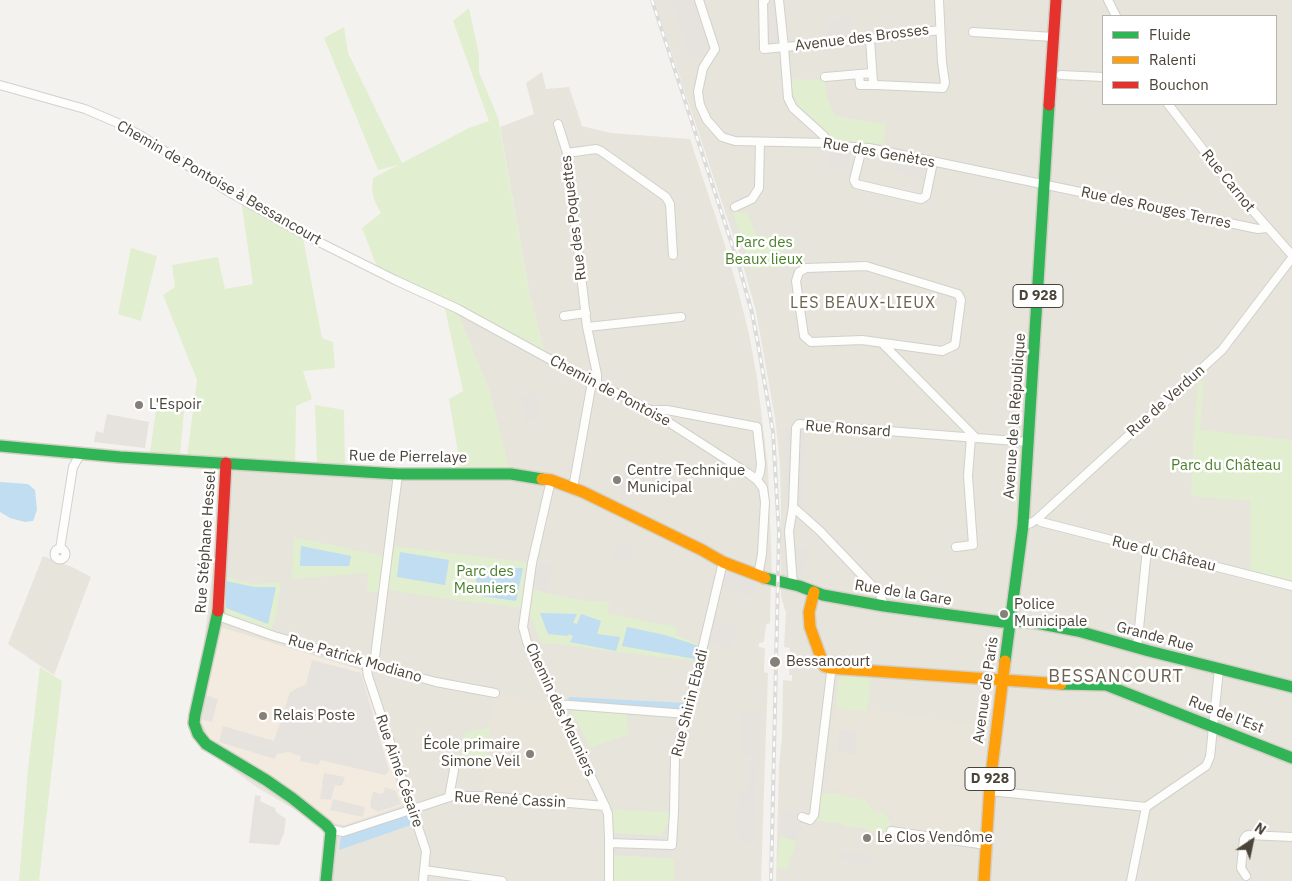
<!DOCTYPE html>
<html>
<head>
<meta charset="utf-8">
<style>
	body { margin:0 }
	#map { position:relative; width:1292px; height:881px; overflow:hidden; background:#f4f2ee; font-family:"IBM Plex Sans",sans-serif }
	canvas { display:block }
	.legend { position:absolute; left:1102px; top:15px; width:175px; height:90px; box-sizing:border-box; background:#fff; border:1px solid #b7b4b0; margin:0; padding:6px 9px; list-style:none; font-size:15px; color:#4b4439 }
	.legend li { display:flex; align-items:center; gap:10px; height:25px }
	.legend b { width:25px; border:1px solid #b7b4b0 }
	.north { position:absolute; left:1227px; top:816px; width:50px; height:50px; -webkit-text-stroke:4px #fff; paint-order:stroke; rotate:34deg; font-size:14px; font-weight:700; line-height:20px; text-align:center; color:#4b4439 }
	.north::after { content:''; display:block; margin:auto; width:18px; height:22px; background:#4b4439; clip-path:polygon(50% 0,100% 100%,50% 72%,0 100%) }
</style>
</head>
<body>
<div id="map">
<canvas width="1292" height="881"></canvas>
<ul class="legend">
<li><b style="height:6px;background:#30b455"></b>Fluide</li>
<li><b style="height:6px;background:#ff9f0a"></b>Ralenti</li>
<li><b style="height:6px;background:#e5322d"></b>Bouchon</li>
</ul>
<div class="north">N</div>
</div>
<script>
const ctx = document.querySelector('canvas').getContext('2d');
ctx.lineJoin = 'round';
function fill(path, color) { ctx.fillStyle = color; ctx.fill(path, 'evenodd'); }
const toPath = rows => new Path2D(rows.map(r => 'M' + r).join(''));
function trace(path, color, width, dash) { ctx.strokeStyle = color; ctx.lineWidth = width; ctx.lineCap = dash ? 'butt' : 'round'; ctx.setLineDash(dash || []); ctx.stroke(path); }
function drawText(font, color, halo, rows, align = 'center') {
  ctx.font = font + ' "IBM Plex Sans",sans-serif'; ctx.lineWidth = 5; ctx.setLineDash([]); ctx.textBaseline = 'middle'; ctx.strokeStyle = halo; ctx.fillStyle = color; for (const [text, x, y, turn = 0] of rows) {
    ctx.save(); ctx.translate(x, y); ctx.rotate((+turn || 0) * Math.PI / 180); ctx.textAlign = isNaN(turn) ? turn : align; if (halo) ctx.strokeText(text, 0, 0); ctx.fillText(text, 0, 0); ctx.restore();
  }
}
const residential = toPath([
	[654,0,1292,0,1292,881,776,881,779,766,782,737,783,680,792,681,792,675,789,675,790,648,784,647,786,613,781,597,781,510,780,463,775,418,756,311,743,265],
	[1103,16,1276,16,1276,104,1103,104],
	[542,72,546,89,569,87,582,126,611,133,690,139,724,242,738,290,749,334,757,378,768,468,772,573,736,561,695,543,582,485,540,472,509,469,489,391,454,305,546,357,530,297,500,127,534,114,526,83],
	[226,463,462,476,539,482,565,490,591,500,713,562,771,583,770,623,766,625,764,642,759,643,759,647,765,648,764,672,768,673,761,881,327,881,333,832,258,788,225,764,212,753,201,750,195,715],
	[43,556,72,567,91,577,54,675,8,644]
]);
const commercial = toPath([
	[220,627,361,670,403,805,345,825,336,824,275,781,207,739,206,730,199,719]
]);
const education = toPath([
	[495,693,556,704,593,800,480,790,490,719,492,717],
	[837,708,866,712,867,709,989,727,984,778,980,835,976,838,896,828,892,822,892,815,884,813,875,813,866,800,844,796,839,794,838,789,828,787,834,747,833,745,833,717,837,713]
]);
const green = toPath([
	[469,8,479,55,479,72,498,118,530,297,546,357,455,305,489,391,511,474,462,476,449,399,463,391,443,300,377,267,362,228,381,213,375,202,372,190,373,178,398,165,378,170,324,38,344,27,348,53,402,163,469,128,489,121,453,21],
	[791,79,825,80,827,98,835,116,886,124,883,145,837,142,799,106,793,93],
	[245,199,306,233,303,238,322,338,333,342,335,368,303,371,312,399,296,406,295,468,187,457,197,380,163,295,175,287,172,265,218,257,225,289,253,284,242,206],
	[735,208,741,213,747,213,757,236,781,237,786,257,785,267,751,269,732,210],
	[131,248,157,256,141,321,118,314],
	[1204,380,1200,430,1292,440,1292,586,1250,576,1250,501,1191,496,1194,429,1198,381],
	[158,396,185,401,180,455,150,452],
	[315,405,344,410,345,469,317,469],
	[294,537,384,556,382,592,367,592,368,573,292,579],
	[393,546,534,563,529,587,547,593,585,601,609,602,608,613,664,625,670,624,677,629,676,635,700,645,695,661,601,650,558,644,542,644,529,613,528,590,525,608,452,600,388,590],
	[228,577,253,584,281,582,277,611,272,629,266,630,223,614,222,611,221,595],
	[40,667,62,681,39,881,19,881,28,769],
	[843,674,871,677,867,712,836,708,838,681],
	[570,709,627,713,628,734,591,748],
	[490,727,486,761,461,757,465,732],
	[822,793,839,794,844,796,866,800,875,813,884,813,891,823,891,834,886,833,885,832,868,831,867,829,861,828,844,826,844,824,815,821,820,817,821,811,818,809],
	[607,809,656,812,673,811,673,815,660,836,614,833,610,832],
	[780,836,797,841,787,869,777,868],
	[611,855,674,858,674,881,611,881]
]);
const parking = toPath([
	[671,0,694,0,711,50,691,58],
	[758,0,782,0,789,50,761,50],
	[850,17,851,33,828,35,828,20],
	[829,150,852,152,848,169,826,167],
	[897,160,925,167,923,179,894,172],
	[832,267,832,281,805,282,804,269],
	[537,393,540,409,534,421,526,422,520,395],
	[107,414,149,422,145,448,94,442,96,431,103,433],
	[783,429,805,430,805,508,787,507],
	[629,464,639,468,631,496,619,493],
	[622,543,634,547,631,561,627,560,626,562,613,559,617,544,621,546],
	[794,547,809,550,804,572,799,576],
	[541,562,553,564,547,593,535,590],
	[725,568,757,579,756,596,720,588],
	[714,619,737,627,731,649,706,642],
	[312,660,361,673,389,771,385,775,320,760,319,765,300,761,301,756,288,752,277,754,275,759,219,742,223,726,274,741,290,692,306,684],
	[205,695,218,699,212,722,199,719],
	[742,712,761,713,759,758,742,757],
	[840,729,857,732,855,754,836,751],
	[749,761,759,761,754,842,738,842,737,816,738,792,747,789],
	[324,773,345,777,342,786,335,785,331,800,320,799],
	[385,787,396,791,401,804,378,812,371,808,370,804,373,792,383,794],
	[255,795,261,796,260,801,275,808,276,812,286,819,284,833,279,845,249,843],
	[333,799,365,807,363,817,330,810],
	[782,808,792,812,803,814,797,841,780,836],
	[614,833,660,836,659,845,672,845,671,858,614,855],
	[842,850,874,855,872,865,840,861]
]);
const water = toPath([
	[0,482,28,484,35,490,37,510,33,521,25,522,10,518,0,512],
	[301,546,351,556,349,566,300,566],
	[400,552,449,560,445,585,397,577],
	[477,568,523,568,516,601,475,595],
	[226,581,254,587,276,587,268,624,226,608],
	[540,613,577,614,573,623,577,624,581,614,601,621,597,634,620,637,616,651,570,642,573,636,569,634,568,636,548,634],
	[627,627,665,635,699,646,695,659,622,646],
	[569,697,685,703,684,711,568,702],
	[409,815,411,825,339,850,341,836]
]);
const street = toPath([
	[699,0,715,49,703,68,698,92,700,105,707,120,722,137,735,141,828,143,836,146,869,148,1258,229,1267,228],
	[765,0,763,0,764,49,870,39,940,30],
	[779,0,784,47,788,98,793,108,824,136,828,143],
	[1108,0,1116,16],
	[973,32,1053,37],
	[870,39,873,82,876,85,943,88,945,83,942,62,939,0],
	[859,74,860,85,876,85],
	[1061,75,1103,77],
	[825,77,872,73],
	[0,85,85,109,120,124,138,134,229,192,305,235,395,280,458,309,562,366,648,409,749,474,757,480,763,488,765,502,762,554,758,576],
	[1168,104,1232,187,1292,255],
	[558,124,567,153,587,327,597,374,597,384],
	[862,148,854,180,856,184,921,199,926,196,933,162],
	[567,153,596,149,601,151,666,197,670,204,673,255],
	[735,207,752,199,759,188,760,142],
	[866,266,958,294,961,300,955,345,942,351,862,340,811,342,804,336,796,281,799,272,806,268,866,266],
	[564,316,586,313],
	[587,327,681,317],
	[882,343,976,438],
	[650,410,667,410,757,427,761,464,760,472,757,480],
	[551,480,532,563,523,627,527,642,605,806,608,814,609,838,609,881],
	[573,488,592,382],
	[793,507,820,531,880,594,884,606],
	[1037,519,1041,522,1292,586],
	[1023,525,1031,523,1037,519,1222,350,1292,258],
	[956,547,973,545,968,476,971,437],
	'54.5 554a5.5 5.5 0 1 1 11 0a5.5 5.5 0 1 1-11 0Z',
	[60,549,73,467,81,453],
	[793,585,789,531,793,507,796,428,799,424,1028,442],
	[218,616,274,636,385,668,436,682,495,693],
	[1137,648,1147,549],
	[366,662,368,676,426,851,423,881],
	[374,665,398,474],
	[556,704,687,714],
	[990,791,1146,807,1206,766,1210,757,1219,669],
	[449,797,454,770],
	[802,817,810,820,814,815,831,673,835,668],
	[331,831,335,830,343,832,453,796,485,796,605,806],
	[891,831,986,845],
	[609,843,672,845,674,812,675,757,687,714,723,562],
	[424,870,502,881],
	[1246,876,1241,868,1244,839,1246,836,1248,835,1292,837],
	[1131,881,1146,807]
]);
const fast = toPath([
	[0,446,120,457,398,474,511,474,542,479],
	[765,578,799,586,823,595,884,606,1002,622,1016,621,1036,623,1078,631,1149,651,1292,687],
	[218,611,195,715,194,723,198,734,206,744,266,780,292,798,326,825,331,831,326,881],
	[1005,661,1023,525,1049,105],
	[1061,684,1106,685,1292,758]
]);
const slow = toPath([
	[542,479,551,480,583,492,702,550,723,562,765,578],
	[814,592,809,612,810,627,824,666,830,668,1061,684],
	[984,881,990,784,1005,661]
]);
const jam = toPath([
	[1049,105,1056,0],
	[218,611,226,463]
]);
const rail = toPath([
	[652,0,739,266,752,313,758,344,773,432,779,534,771,881]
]);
const markers = [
	[139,405,5,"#868178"],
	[617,480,5,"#868178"],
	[1004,614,5,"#868178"],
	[775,662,6,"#868178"],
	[263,716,5,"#868178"],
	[530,754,5,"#868178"],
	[867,838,5,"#868178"]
];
const shields = [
	[1038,296,50],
	[990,779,50]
];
const shieldNames = [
	["D 928",1038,296],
	["D 928",990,779]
];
const streetNames = [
	["Avenue des Brosses",862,38,-7],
	["Rue des Genètes",879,153,10],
	["Rue Carnot",1228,181,51],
	["Chemin de Pontoise à Bessancourt",219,183,30],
	["Rue des Rouges Terres",1156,208,12],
	["Rue des Poquettes",574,218,-97],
	["Chemin de Pontoise",610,391,28],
	["Rue de Verdun",1166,401,-42],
	["Avenue de la République",1015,416,-86],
	["Rue Ronsard",848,429,4],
	["Rue de Pierrelaye",408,457,1],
	["Rue Stéphane Hessel",206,542,-86],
	["Rue du Château",1164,554,14],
	["Rue de la Gare",903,593,9],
	["Grande Rue",1155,637,15],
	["Rue Patrick Modiano",355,659,16],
	["Avenue de Paris",986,690,-82],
	["Rue Shirin Ebadi",690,703,-76],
	["Chemin des Meuniers",560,710,65],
	["Rue de l'Est",1226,715,21],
	["Rue Aimé Césaire",399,771,71],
	["Rue René Cassin",510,800,3]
];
const parkNames = [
	["Parc des",764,243],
	["Beaux lieux",764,260],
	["Parc du Château",1226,466],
	["Parc des",485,572],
	["Meuniers",485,589]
];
const poiNames = [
	["L'Espoir",149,405],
	["Centre Technique",627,471],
	["Municipal",627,488],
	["Police",1014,605],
	["Municipale",1014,622],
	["Bessancourt",786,662],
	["Relais Poste",273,716],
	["École primaire",520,745,"right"],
	["Simone Veil",520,762,"right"],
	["Le Clos Vendôme",877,838]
];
const neighbourhoodNames = [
	["LES BEAUX-LIEUX",863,303]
];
const quarterNames = [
	["BESSANCOURT",1116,677]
];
fill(residential, '#e7e4dc');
fill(commercial, '#f3ebdf');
fill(education, '#eae5da');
fill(green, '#e1eecf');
fill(parking, '#e6e3df');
fill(water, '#c0ddf1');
trace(street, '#d2d0cb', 10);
trace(fast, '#d3cfc5', 14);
trace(slow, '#d3cfc5', 14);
trace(jam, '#d3cfc5', 14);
trace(street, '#fdfdfc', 8);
trace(fast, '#30b455', 11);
trace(slow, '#ff9f0a', 11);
trace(jam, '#e5322d', 11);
trace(rail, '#dbdbda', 4);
trace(rail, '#fff', 2, [5.5]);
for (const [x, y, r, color] of markers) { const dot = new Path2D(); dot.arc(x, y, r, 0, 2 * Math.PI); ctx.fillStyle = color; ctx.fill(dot); trace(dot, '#fff', 2); }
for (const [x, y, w] of shields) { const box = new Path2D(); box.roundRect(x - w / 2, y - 11.5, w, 23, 4); ctx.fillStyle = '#fff'; ctx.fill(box); trace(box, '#4b4439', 1); }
drawText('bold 14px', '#4b4439', null, shieldNames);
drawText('15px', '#4b4439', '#fff', streetNames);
drawText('15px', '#4a7f2a', '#fff', parkNames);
drawText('15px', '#4b4439', '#fff', poiNames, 'left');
ctx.letterSpacing = '1px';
drawText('16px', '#6e6250', '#fff', neighbourhoodNames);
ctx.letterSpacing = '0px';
ctx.letterSpacing = '1px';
drawText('18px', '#6e6250', '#fff', quarterNames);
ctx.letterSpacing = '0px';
</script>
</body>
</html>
